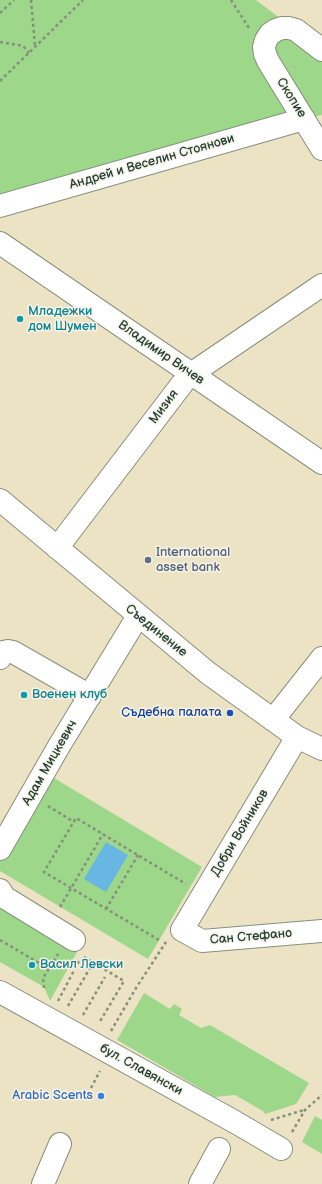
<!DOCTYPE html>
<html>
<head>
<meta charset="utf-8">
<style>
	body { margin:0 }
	canvas { display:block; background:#ece3c5 }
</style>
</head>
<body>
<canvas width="322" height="1184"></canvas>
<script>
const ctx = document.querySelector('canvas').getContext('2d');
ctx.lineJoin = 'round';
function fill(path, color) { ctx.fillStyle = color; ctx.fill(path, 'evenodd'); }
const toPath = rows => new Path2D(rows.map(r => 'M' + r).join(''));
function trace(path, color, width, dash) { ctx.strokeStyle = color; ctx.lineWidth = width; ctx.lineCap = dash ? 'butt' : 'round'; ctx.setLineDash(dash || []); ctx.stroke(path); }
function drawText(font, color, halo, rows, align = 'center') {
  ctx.font = font + ' "Balsamiq Sans",sans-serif'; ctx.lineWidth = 3; ctx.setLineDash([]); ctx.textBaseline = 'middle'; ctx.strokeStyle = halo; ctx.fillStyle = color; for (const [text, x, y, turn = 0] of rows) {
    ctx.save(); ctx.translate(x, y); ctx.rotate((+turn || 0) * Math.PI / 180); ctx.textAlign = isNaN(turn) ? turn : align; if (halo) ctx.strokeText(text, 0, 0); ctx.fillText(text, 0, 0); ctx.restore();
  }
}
const green = toPath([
	[0,0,256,0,322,50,322,115,304,119,0,206],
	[44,772,202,867,148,959,0,871,0,849],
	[0,906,77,952,50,1001,44,987,0,962],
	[144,993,170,1009,174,1004,182,1009,179,1015,201,1028,210,1025,309,1083,296,1104,265,1114,263,1111,235,1095,215,1097,117,1040],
	[315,1116,322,1120,322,1154,302,1142]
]);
const water = toPath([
	[106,842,128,855,106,892,84,879]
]);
const path = toPath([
	[31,0,35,46],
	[231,0,249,28],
	[0,13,14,0],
	[0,42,23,46,29,53],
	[0,81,83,0],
	[48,806,74,822],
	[60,907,103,834],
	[106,909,138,855],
	[0,940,49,969],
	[159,940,44,872,76,818,186,884],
	[84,957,124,981,99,1023],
	[44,988,43,978,58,954],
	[58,1001,80,959],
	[68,1006,90,968],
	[83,1015,105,977],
	[111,1031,136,988,166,942],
	[91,1088,100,1071],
	[271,1120,304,1110],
	[292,1132,305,1110,322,1095]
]);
const minor = toPath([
	[322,50,296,30,289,28,282,28,276,30,270,34,266,40,264,47,265,54,268,61,322,149],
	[0,206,304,119],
	[0,243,322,463],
	[0,500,208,673,297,737,322,749],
	[57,548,182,384,191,374,322,285],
	[0,658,3,652,8,651,13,652,90,696],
	[273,720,322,658],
	[297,737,182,930,202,941,322,931],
	[0,849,59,746,138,616],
	[0,890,4,897,74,940],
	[0,992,235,1122,281,1149],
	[43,1184,60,1144],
	[200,1184,219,1149]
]);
const markers = [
	[20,319,4,"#0f9aa8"],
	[148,560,4,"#5c6f8a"],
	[24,695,4,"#0f9aa8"],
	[230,713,4,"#1a4fb4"],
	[32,965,4,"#0f9aa8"],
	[101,1096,4,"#3f7fe0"]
];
const streetNames = [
	["Скопие",291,98,58],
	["Андрей и Веселин Стоянови",152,162,-16],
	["Владимир Вичев",161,353,35],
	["Мизия",164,407,-53],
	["Съединение",156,631,39],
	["Адам Мицкевич",50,763,-60],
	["Добри Войников",240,833,-59],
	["Сан Стефано",251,937,-5],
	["бул. Славянски",141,1070,29]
];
const cultureNames = [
	["Младежки",28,312],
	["дом Шумен",28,327],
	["Военен клуб",32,695],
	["Васил Левски",40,965]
];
const serviceNames = [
	["International",156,553],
	["asset bank",156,568]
];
const transitNames = [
	["Съдебна палата",222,713]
];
const shopNames = [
	["Arabic Scents",93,1096]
];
fill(green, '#9cd78a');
fill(water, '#67b7e2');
trace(minor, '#86907c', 24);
trace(path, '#86907c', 2.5, [3, 3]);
trace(minor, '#fff', 22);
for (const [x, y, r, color] of markers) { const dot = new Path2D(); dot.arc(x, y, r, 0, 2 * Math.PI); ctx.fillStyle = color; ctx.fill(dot); trace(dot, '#f7f3e8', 1.5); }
drawText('13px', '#1f3d34', '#f7f3e8', streetNames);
drawText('13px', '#0d838f', '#f7f3e8', cultureNames, 'left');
drawText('13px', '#4e5e75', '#f7f3e8', serviceNames, 'left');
drawText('13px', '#164399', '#f7f3e8', transitNames, 'right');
drawText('13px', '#366cbe', '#f7f3e8', shopNames, 'right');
</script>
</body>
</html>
